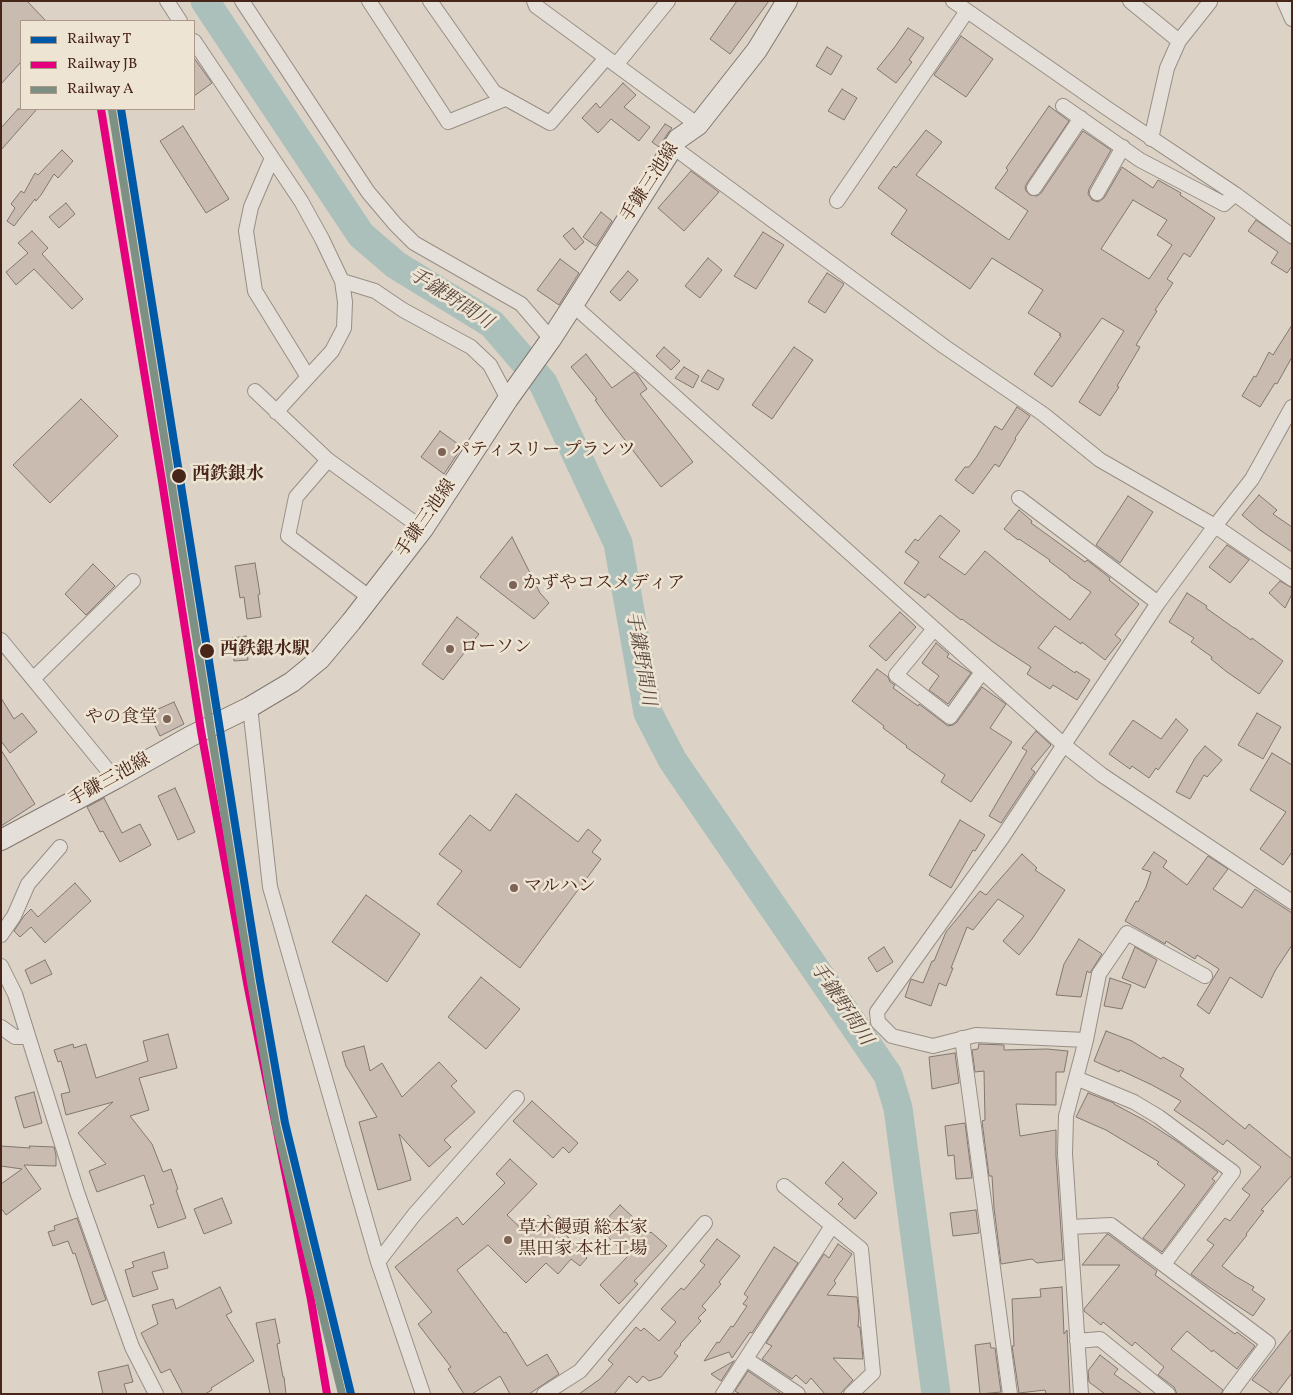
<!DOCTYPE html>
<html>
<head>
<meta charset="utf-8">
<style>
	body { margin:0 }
	#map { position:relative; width:1293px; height:1395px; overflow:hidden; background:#dcd3c6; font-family:Vollkorn,serif }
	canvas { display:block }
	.frame { position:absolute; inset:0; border:2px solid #472619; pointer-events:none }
	.legend { position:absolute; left:20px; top:20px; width:175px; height:90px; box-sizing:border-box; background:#eee4d4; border:1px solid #ab9889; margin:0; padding:6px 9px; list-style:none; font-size:15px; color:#472619 }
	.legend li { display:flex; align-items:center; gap:10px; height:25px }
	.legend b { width:25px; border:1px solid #ab9889 }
</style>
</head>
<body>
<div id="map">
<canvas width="1293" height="1395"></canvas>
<div class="frame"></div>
<ul class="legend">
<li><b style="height:6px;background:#0059a6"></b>Railway T</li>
<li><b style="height:6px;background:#e5007d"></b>Railway JB</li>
<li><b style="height:6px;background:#7e9084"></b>Railway A</li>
</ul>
</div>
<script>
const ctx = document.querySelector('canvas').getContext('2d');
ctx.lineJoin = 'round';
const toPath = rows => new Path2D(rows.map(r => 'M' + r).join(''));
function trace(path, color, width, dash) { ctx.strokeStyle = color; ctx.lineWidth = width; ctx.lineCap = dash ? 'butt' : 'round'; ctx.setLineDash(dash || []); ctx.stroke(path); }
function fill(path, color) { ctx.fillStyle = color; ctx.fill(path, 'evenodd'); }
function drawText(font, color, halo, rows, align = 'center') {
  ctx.font = font + ' Vollkorn,"Noto Serif JP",serif'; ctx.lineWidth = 5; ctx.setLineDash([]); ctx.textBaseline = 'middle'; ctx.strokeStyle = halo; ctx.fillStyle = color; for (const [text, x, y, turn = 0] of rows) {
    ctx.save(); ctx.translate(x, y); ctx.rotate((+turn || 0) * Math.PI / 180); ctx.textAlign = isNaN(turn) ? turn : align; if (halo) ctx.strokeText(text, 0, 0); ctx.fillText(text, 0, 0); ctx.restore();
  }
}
const river = toPath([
	[205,1,361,235,396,265,492,324,543,383,618,543,648,713,673,761,888,1075,898,1108,936,1394]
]);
const building = toPath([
	[1,1,27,1,46,21,21,21,21,62,1,84,1,1],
	[737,1,769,1,730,54,710,39,737,1],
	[908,28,924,38,909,60,912,62,896,83,877,69,894,48,908,28],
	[961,36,993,59,966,97,934,75,961,36],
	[827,47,842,56,831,75,816,66,827,47],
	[194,58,212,83,194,96,194,58],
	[623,83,636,95,624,107,650,127,639,141,611,119,598,133,582,118,596,103,600,108,623,83],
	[842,89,857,98,844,120,828,111,842,89],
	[1049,106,1069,121,1027,183,1025,187,1026,191,1030,195,1037,196,1041,193,1083,131,1111,150,1089,189,1088,194,1092,200,1098,202,1104,198,1122,167,1153,188,1158,180,1181,193,1180,195,1215,218,1190,257,1184,253,1167,279,1173,283,1155,310,1157,311,1136,345,1140,347,1117,386,1119,387,1100,416,1079,402,1124,331,1102,318,1052,387,1034,374,1061,336,1059,335,1061,334,1028,313,1043,290,992,258,970,289,891,234,907,210,878,188,894,166,896,168,926,130,942,142,916,175,1009,240,1028,211,995,188,1008,170,1006,168,1049,106],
	[1133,200,1167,220,1157,235,1172,245,1149,279,1101,249,1133,200],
	[18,109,37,109,1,150,1,128,18,109],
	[665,124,672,128,668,133,659,147,652,142,665,124],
	[183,126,229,199,206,213,160,141,183,126],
	[62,150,73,161,58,178,54,174,41,195,36,201,35,199,14,226,7,221,15,208,11,204,21,191,24,193,35,173,38,175,62,150],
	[691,171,719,192,684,231,658,208,691,171],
	[66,203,75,214,59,228,49,217,66,203],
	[601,212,612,221,596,246,583,237,601,212],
	[1256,220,1292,245,1292,266,1287,273,1271,263,1278,252,1248,231,1256,220],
	[573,228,584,242,575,250,563,236,573,228],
	[32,231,48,248,42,254,83,299,72,309,34,269,16,285,6,272,28,253,18,243,32,231],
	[763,232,784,245,756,289,734,276,763,232],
	[708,258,722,270,700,298,685,286,708,258],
	[560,259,579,273,559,305,537,290,560,259],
	[628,271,638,280,620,301,610,292,628,271],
	[827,273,844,284,825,313,808,302,827,273],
	[1292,325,1292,357,1277,384,1275,383,1260,407,1242,396,1254,376,1256,377,1269,352,1273,355,1292,325],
	[664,347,680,361,671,370,656,356,664,347],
	[794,347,813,360,772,419,752,405,794,347],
	[586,354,612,388,634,372,637,374,647,389,640,394,693,462,661,487,605,414,595,400,597,399,571,367,586,354],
	[684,367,699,376,693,388,675,378,684,367],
	[708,370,724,379,718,390,701,381,708,370],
	[81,399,118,436,50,503,13,465,81,399],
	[1017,407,1030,416,1015,438,1016,439,999,467,995,464,973,494,955,480,965,467,969,467,977,456,995,426,1002,430,1017,407],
	[440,431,462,447,444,474,421,457,440,431],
	[1259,495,1277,510,1273,514,1292,527,1292,552,1260,530,1242,515,1259,495],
	[1128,496,1153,512,1120,563,1096,545,1128,496],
	[1019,510,1032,521,1031,523,1085,562,1087,560,1110,578,1109,580,1139,604,1115,635,1121,640,1105,660,1082,642,1081,644,1055,626,1038,648,1075,673,1076,671,1090,680,1077,700,1053,685,1050,689,1027,674,1031,667,993,642,962,619,961,620,928,594,925,598,904,583,919,562,905,552,915,539,918,541,940,515,960,531,939,557,965,575,985,551,1039,596,1070,620,1091,592,1069,577,1069,576,1049,561,1050,560,1019,539,1018,540,1004,529,1019,510],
	[512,537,540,593,549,603,534,619,480,577,512,537],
	[1227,545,1249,560,1230,583,1209,567,1227,545],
	[255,563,260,594,258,595,261,617,247,619,244,597,240,598,235,566,255,563],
	[93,564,115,586,86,615,65,594,93,564],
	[1280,581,1292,588,1292,594,1285,608,1269,593,1280,581],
	[1187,593,1207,606,1206,608,1234,628,1235,628,1251,640,1252,638,1283,661,1259,694,1227,672,1211,659,1212,657,1191,642,1194,638,1169,622,1187,593],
	[900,612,916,627,886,661,869,646,900,612],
	[457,617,479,634,443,680,422,664,457,617],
	[246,636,248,660,234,661,232,638,246,636],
	[936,643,949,654,947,657,971,673,948,704,929,690,939,676,922,663,936,643],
	[877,669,888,677,890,682,895,685,893,688,918,706,919,704,948,726,953,725,957,722,982,687,1006,704,990,728,1012,742,971,802,941,782,945,775,906,747,907,746,883,728,884,726,852,701,877,669],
	[1,698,14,719,22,713,37,732,10,753,1,741,1,698],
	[174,702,184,724,160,736,149,713,174,702],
	[1257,713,1281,727,1263,759,1238,745,1257,713],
	[1176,719,1188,730,1158,770,1156,768,1149,778,1132,766,1130,769,1109,754,1133,720,1161,739,1176,719],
	[1036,731,1051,745,1031,769,1035,772,1001,823,989,816,1027,751,1022,748,1036,731],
	[1205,746,1222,760,1207,777,1204,775,1190,799,1176,792,1195,758,1205,746],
	[1,750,35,804,1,826,1,750],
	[1272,753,1292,765,1292,852,1283,865,1260,849,1286,812,1250,790,1272,753],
	[175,788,195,832,178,840,158,796,175,788],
	[516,794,578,842,588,829,601,840,592,852,601,859,520,968,437,904,462,871,439,854,470,815,490,831,516,794],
	[104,798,122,833,140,824,151,845,120,862,103,831,100,832,87,807,104,798],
	[960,820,985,835,975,851,973,850,951,888,929,875,960,820],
	[1154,852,1167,861,1163,867,1187,885,1208,856,1228,869,1213,889,1242,908,1255,889,1292,913,1292,945,1275,971,1262,998,1230,977,1209,1014,1197,1005,1219,969,1197,955,1195,959,1166,941,1165,944,1125,921,1136,901,1138,902,1146,887,1151,872,1142,869,1154,852],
	[1022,854,1037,868,1035,870,1065,890,1032,939,1019,955,1003,941,1024,916,998,899,973,930,967,927,951,968,953,968,946,986,939,983,931,1006,905,997,911,979,923,983,932,961,934,961,946,932,980,891,986,895,1022,854],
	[75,883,91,901,45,943,31,927,20,937,14,931,24,916,31,909,38,917,75,883],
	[366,895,420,934,387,982,332,942,366,895],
	[1079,939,1102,954,1090,973,1087,971,1081,997,1056,995,1064,964,1079,939],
	[884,947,893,962,877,972,868,958,884,947],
	[1135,947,1157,960,1145,988,1122,978,1135,947],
	[45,960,52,974,31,984,25,970,45,960],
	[481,977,520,1009,486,1049,448,1017,481,977],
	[1110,978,1131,985,1122,1009,1104,1006,1110,978],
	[1106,1031,1132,1041,1161,1059,1163,1057,1184,1069,1180,1076,1245,1129,1249,1124,1292,1159,1292,1175,1261,1210,1264,1211,1246,1234,1247,1235,1222,1266,1235,1276,1254,1287,1252,1290,1265,1299,1253,1316,1209,1287,1191,1274,1214,1245,1207,1240,1225,1218,1230,1221,1250,1195,1242,1189,1261,1167,1227,1140,1223,1145,1205,1131,1174,1110,1181,1101,1152,1085,1120,1070,1119,1072,1094,1061,1106,1031],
	[168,1034,177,1068,139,1078,149,1110,130,1116,152,1144,163,1172,171,1169,178,1189,176,1190,186,1218,158,1228,150,1205,154,1204,144,1175,97,1192,89,1171,106,1164,78,1133,113,1102,66,1115,61,1094,70,1092,61,1061,58,1062,54,1050,73,1044,74,1048,86,1044,96,1078,148,1061,143,1041,168,1034],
	[979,1044,1004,1045,1004,1050,1047,1049,1068,1051,1064,1072,1056,1072,1056,1105,1016,1104,1020,1136,1056,1130,1056,1156,1063,1260,1037,1263,1032,1259,1001,1264,994,1208,992,1176,989,1176,982,1121,985,1120,984,1071,975,1072,972,1050,978,1049,979,1044],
	[364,1046,370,1071,382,1063,402,1097,439,1062,457,1081,451,1086,475,1112,444,1140,451,1147,429,1167,399,1134,411,1180,378,1190,359,1122,377,1117,346,1066,342,1052,364,1046],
	[955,1053,959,1083,932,1089,929,1057,955,1053],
	[34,1092,42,1123,24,1128,15,1097,34,1092],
	[1088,1093,1114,1103,1114,1104,1144,1120,1178,1142,1218,1172,1212,1179,1215,1181,1162,1252,1143,1238,1185,1185,1157,1164,1159,1162,1106,1130,1076,1117,1088,1093],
	[532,1101,578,1143,569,1153,563,1147,553,1158,513,1121,532,1101],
	[965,1123,972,1178,956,1179,954,1155,948,1156,945,1126,965,1123],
	[1,1146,30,1148,29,1146,54,1147,56,1155,56,1166,24,1165,41,1189,6,1215,1,1208,1,1184,22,1169,1,1166,1,1146],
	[510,1159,537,1184,507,1215,527,1234,548,1215,587,1258,580,1266,571,1259,558,1274,546,1263,526,1283,488,1245,457,1270,504,1333,506,1332,527,1366,547,1354,559,1374,529,1394,510,1394,500,1376,472,1394,464,1394,448,1369,451,1367,418,1324,432,1312,395,1267,457,1217,463,1225,505,1183,496,1174,510,1159],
	[843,1162,877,1193,855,1219,838,1204,843,1199,825,1183,843,1162],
	[222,1198,232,1223,204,1234,194,1209,222,1198],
	[620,1205,650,1233,651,1232,667,1246,634,1281,638,1284,619,1304,600,1285,628,1256,598,1228,620,1205],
	[976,1210,979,1233,953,1236,950,1213,976,1210],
	[77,1218,106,1300,92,1305,75,1253,73,1254,68,1241,53,1246,48,1232,55,1230,54,1226,77,1218],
	[1107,1234,1108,1234,1153,1268,1157,1271,1155,1275,1235,1334,1237,1332,1255,1346,1237,1369,1213,1350,1212,1352,1187,1331,1171,1349,1223,1390,1221,1394,1177,1394,1174,1387,1158,1375,1164,1367,1135,1342,1132,1346,1103,1322,1101,1325,1084,1311,1084,1309,1120,1265,1082,1265,1107,1234],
	[717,1239,740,1256,719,1282,721,1284,702,1306,706,1310,698,1318,701,1321,680,1344,681,1345,674,1353,678,1356,661,1377,649,1381,643,1376,637,1383,629,1376,614,1394,579,1394,600,1379,613,1364,608,1360,636,1327,641,1331,644,1328,659,1341,676,1322,661,1309,681,1288,684,1290,705,1265,700,1261,717,1239],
	[838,1244,852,1254,834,1281,836,1283,827,1295,857,1297,859,1314,858,1327,860,1327,863,1359,833,1358,853,1380,840,1394,825,1394,811,1378,806,1384,796,1375,792,1379,762,1359,772,1346,766,1343,824,1254,829,1258,838,1244],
	[774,1247,798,1263,752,1333,750,1332,732,1358,729,1352,704,1361,717,1342,719,1343,731,1326,733,1327,747,1306,743,1304,748,1297,744,1294,774,1247],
	[164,1252,168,1268,152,1272,158,1289,133,1297,125,1270,134,1267,132,1262,164,1252],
	[220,1287,232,1312,226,1315,254,1361,211,1388,212,1390,205,1394,183,1394,170,1369,161,1373,141,1333,158,1324,152,1305,173,1299,176,1309,220,1287],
	[1062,1287,1064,1334,1067,1330,1070,1394,1046,1394,1045,1390,1019,1393,1012,1346,1014,1346,1012,1299,1041,1297,1040,1289,1062,1287],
	[275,1319,280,1343,277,1344,283,1377,284,1377,286,1394,270,1394,256,1323,275,1319],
	[1292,1329,1292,1373,1276,1394,1273,1394,1252,1380,1292,1329],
	[990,1343,991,1348,995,1348,1001,1392,980,1394,975,1345,990,1343],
	[1100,1355,1118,1369,1114,1374,1142,1394,1105,1394,1089,1382,1088,1371,1100,1355],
	[734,1361,721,1381,711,1374,734,1361],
	[128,1365,133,1382,124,1384,127,1394,103,1394,98,1372,128,1365],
	[748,1371,780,1393,780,1394,740,1394,735,1391,748,1371]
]);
const street = toPath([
	[167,1,180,21],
	[242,1,368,192,395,224,414,243,521,304,551,339],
	[369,1,448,122,505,99],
	[430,1,494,92,550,123,606,58],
	[534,1,536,6,698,125],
	[953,1,1108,109,1235,194,1292,236],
	[1130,1,1179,41],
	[1284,1,1292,19],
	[194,41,301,201,322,239,342,281,345,302,344,328,332,351,276,412],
	[616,65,668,1],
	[1063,106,1140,160,1224,204,1235,194],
	[1151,139,1167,68,1179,41,1210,2],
	[673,147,945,347,1043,414,1100,460,1215,526,1292,579],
	[272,158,251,207,246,231,255,291,308,377],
	[1034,188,1081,118],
	[1097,193,1123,147],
	[837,201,967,11],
	[342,281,375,291,403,310,471,347,490,365,508,399],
	[573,305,1064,745,1102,775,1292,902],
	[255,391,328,460,423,529],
	[328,460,296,497,288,536,369,597],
	[1019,498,1158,603],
	[934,629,896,675,950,717,982,672],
	[1,640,115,779],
	[33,679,133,581],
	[250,707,270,887,378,1262,423,1394],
	[1,935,14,916,28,884,60,847],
	[1,966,15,994,77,1192,132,1347,156,1394],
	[1,1027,15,1037,28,1037],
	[962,1038,1010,1394],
	[1086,1040,976,1035,933,1046,892,1036,878,1022,877,1012,1002,838,1158,603,1215,526,1252,479,1292,407],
	[1076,1078,1134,1102,1159,1117,1233,1172,1164,1264],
	[784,1186,861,1249,873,1373,851,1394],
	[1070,1227,1111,1225,1268,1343,1230,1394],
	[378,1262,414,1215,517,1098],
	[1077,1341,1100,1339,1168,1394],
	[746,1359,798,1394],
	[544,1394,580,1371,705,1223],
	[723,1394,832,1226],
	[1081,1394,1065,1154,1066,1116,1086,1040,1099,974,1127,933,1205,976]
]);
const secondary = toPath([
	[1,840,115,779,191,736,250,707,292,682,320,659,351,622,423,529,508,399,551,339,573,305,678,139,698,125,757,50,787,1]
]);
const rail1 = toPath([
	[121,109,260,981,285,1123,351,1394]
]);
const rail2 = toPath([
	[101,109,162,481,201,731,248,988,311,1300,327,1394]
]);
const rail3 = toPath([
	[112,110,251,982,276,1125,342,1394]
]);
const markers = [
	[442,452,5,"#7b6356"],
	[179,476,8,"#472619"],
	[513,585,5,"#7b6356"],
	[450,649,5,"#7b6356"],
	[207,651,8,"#472619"],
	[167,719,5,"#7b6356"],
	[514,888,5,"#7b6356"],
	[508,1240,5,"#7b6356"]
];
const streetNames = [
	["手鎌三池線",651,183,-57],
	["手鎌三池線",427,519,-55],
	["手鎌三池線",110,781,-29]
];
const poiNames = [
	["パティスリー プランツ",452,452],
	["かずやコスメディア",523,585],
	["ローソン",460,649],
	["やの食堂",157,719,"right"],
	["マルハン",524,888],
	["草木饅頭 総本家",518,1230],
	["黒田家 本社工場",518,1251]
];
const stopNames = [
	["西鉄銀水",192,476],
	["西鉄銀水駅",220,651]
];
const waterNames = [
	["手鎌野間川",450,300,33],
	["手鎌野間川",639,659,80],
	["手鎌野間川",840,1005,56]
];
trace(river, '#abc0bb', 29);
fill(building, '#c9bbaf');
trace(building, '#82776f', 1);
trace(street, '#988e85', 16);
trace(secondary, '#82776f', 22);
trace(street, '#e4e0d9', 14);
trace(secondary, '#e4e0d9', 20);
trace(rail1, '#0059a6', 8);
trace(rail2, '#e5007d', 8);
trace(rail3, '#7e9084', 8);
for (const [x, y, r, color] of markers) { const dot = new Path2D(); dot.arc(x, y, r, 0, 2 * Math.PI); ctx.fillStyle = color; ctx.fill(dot); trace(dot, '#eee4d4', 2); }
drawText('18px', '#472619', '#eee4d4', streetNames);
drawText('18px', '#472619', '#eee4d4', poiNames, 'left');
drawText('bold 18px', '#472619', '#eee4d4', stopNames, 'left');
drawText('italic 19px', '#5b4a40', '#eee4d4', waterNames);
</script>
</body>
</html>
